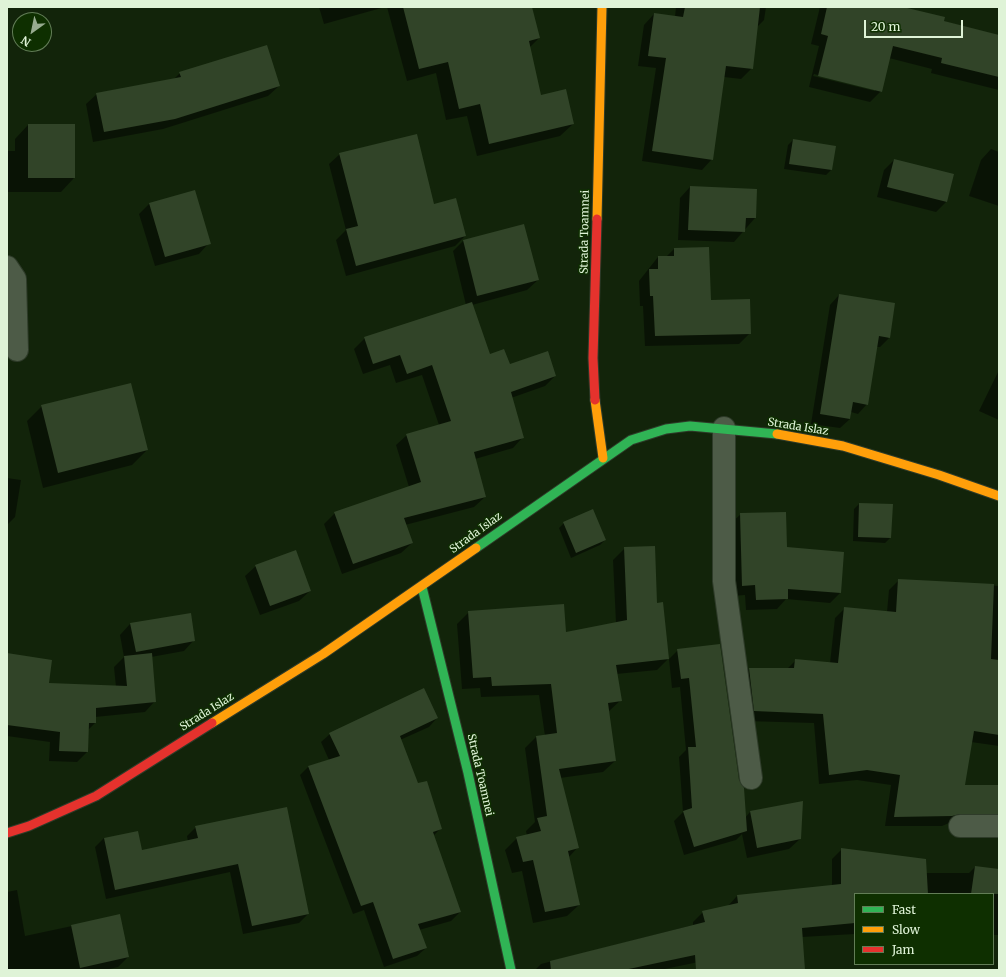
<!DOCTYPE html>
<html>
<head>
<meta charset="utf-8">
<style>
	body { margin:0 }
	#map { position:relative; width:1006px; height:977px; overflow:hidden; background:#12240a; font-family:Merriweather,serif }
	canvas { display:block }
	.frame { position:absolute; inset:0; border:8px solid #dff3d7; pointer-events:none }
	.legend { position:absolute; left:854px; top:893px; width:140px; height:72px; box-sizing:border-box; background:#0e2f00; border:1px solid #627d56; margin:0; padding:5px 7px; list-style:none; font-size:12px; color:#dff3d7 }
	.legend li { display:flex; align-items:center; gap:8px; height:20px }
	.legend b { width:20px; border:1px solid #627d56 }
	.north { position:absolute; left:12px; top:12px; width:40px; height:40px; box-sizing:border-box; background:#0e2f00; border:1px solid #627d56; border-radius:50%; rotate:213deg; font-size:11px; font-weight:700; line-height:16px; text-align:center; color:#dff3d7 }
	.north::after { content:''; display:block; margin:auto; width:14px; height:18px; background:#97ab8f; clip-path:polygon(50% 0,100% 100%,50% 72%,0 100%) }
	.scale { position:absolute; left:864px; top:20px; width:99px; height:18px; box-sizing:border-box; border:2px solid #dff3d7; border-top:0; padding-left:5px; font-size:12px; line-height:14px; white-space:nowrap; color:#dff3d7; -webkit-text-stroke:3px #0e2f00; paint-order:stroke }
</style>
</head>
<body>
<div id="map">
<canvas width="1006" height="977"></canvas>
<div class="frame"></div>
<ul class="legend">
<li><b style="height:5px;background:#30b455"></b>Fast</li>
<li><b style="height:5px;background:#ff9f0a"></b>Slow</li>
<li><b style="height:5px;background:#e5322d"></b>Jam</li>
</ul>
<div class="north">N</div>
<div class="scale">20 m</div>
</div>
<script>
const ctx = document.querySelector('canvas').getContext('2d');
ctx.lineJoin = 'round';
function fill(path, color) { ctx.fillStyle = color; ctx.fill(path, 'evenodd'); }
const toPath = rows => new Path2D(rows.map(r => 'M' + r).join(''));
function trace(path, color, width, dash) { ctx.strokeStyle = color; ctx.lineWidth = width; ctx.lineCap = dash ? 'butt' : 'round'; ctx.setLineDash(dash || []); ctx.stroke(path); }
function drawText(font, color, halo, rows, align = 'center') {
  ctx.font = font + ' Merriweather,serif'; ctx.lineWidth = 3; ctx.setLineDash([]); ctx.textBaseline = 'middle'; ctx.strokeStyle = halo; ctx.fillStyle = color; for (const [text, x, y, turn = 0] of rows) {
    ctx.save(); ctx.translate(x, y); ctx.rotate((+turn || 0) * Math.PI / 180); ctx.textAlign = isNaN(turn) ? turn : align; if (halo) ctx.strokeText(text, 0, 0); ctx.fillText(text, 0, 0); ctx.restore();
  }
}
const shadow = toPath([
	[319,7,385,7,324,24],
	[387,7,531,7,539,38,529,48,540,96,573,124,560,136,477,156,467,116,446,120,436,73,407,81],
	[676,7,766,7,764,20,757,27,752,68,741,79,724,77,712,159,702,170,642,161,656,68,638,66,644,25,654,14,675,17],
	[820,7,899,7,943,21,999,36,999,90,931,73,932,69,889,58,881,91,870,102,809,87,819,46,811,44],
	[814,74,875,89,875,91,813,76],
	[180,73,279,86,268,96,163,129,93,142,86,104,97,94,174,79],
	[28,125,74,178,61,192,7,192,7,151,15,151,15,139],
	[793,140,831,170,826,175,784,169,788,145],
	[991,149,999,152,999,206,969,196,981,160],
	[340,154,433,206,465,236,455,246,346,276,336,240,346,230,329,164],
	[894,160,953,175,946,202,936,212,877,197,884,170],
	[690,187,755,218,734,242,678,240,680,198],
	[150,203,209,243,199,254,155,266,139,214],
	[523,225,538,280,527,290,472,305,489,355,509,365,555,376,545,386,511,398,523,437,513,448,475,459,485,497,474,507,405,525,412,543,401,553,342,574,324,524,335,513,409,487,396,445,407,435,439,425,422,375,396,383,390,365,363,374,354,349,365,338,466,305,453,251,463,241],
	[674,249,710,301,750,333,739,344,645,346,643,306,640,306,639,281,658,257,666,257],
	[839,295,889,338,880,347,876,347,867,404,858,414,851,412,850,419,840,428,811,424,830,305],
	[999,370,999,420,979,411],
	[42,406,147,450,132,465,43,488,27,421],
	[7,478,21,480,15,517,7,525],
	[859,504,890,538,885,543,853,541,854,509],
	[741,514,786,548,840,593,830,603,786,599,777,609,746,610,745,595,732,596,730,524],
	[564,523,605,540,600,545,571,558,559,528],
	[625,548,656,604,668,659,657,670,616,674,621,700,608,712,615,761,603,772,560,778,578,847,569,857,579,905,567,916,533,923,522,871,512,873,505,850,517,838,527,836,526,831,535,822,525,748,536,737,545,736,539,695,481,697,480,688,462,689,457,624,469,612,565,633,616,623,613,560],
	[256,566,310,591,299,601,260,615,245,576],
	[899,580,999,586,999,746,971,742,964,786,999,786,999,825,949,823,942,826,885,826,891,785,857,780,819,784,814,723,745,721,739,679,749,669,787,669,796,660,830,663,835,618,845,608,887,612,889,590],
	[130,624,194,640,184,651,151,657,155,701,145,712,95,717,95,723,88,730,87,752,77,762,49,761,50,742,7,736,7,654,48,684,116,687,114,667,124,657,120,635],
	[678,650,738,780,745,818,750,812,802,802,800,839,789,849,747,858,742,834,736,840,684,855,674,821,683,812,679,757,686,750,680,687,672,688,669,659],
	[437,718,429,727,400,740,418,785,440,829,433,836,460,912,451,921,419,930,426,948,417,956,384,967,364,910,353,914,300,775,309,766,329,760,321,742,330,734],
	[196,827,308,914,299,923,243,934,230,872,106,899,95,847,104,838,141,851,188,842,187,836],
	[842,849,926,873,969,873,975,867,999,870,999,935,993,935,993,894,855,894,855,934,802,937,804,970,738,970,737,954,660,970,535,970,541,964,693,925,693,922,703,912,727,907,737,896,832,886,832,859],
	[17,890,25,936,119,916,128,957,118,967,105,970,7,970,7,892]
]);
const building = toPath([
	[403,7,532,7,540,38,529,41,541,95,566,89,574,124,489,144,480,104,459,109,448,62,419,69],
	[685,7,760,7,753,69,726,66,713,160,652,151,666,58,648,56,654,13,683,17],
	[827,7,903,7,945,17,944,21,999,35,999,77,941,63,942,58,893,46,882,92,818,76,828,36,821,34],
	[267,45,280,86,175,119,104,132,96,93,181,77,179,72],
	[28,124,75,124,75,178,28,178],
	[417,134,434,204,456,198,466,236,356,266,346,229,358,226,339,153],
	[793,139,836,146,832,170,789,164],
	[894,159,954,174,947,202,887,187],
	[690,186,757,189,756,218,746,218,745,232,688,230],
	[195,190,211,244,165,257,149,203],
	[524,224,539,280,477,296,463,240],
	[709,247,711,300,750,299,751,334,655,336,653,296,650,296,649,269,658,269,658,256,674,256,674,248],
	[839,294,895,303,890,338,879,336,868,405,853,402,850,419,820,414],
	[472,302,490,354,504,349,510,364,548,351,556,376,511,392,524,438,474,452,486,497,404,518,413,543,353,564,334,512,421,482,406,434,451,421,432,365,407,374,400,355,373,364,364,337],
	[131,383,148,450,58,473,41,405],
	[859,503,893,504,891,538,858,537],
	[593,509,606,540,576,553,563,522],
	[786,512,787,547,844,552,841,593,788,589,788,599,756,600,755,585,742,586,740,513],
	[655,546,657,603,663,602,669,659,616,665,622,701,608,703,616,761,559,769,579,848,568,851,580,905,545,912,533,860,523,862,516,837,541,831,537,818,547,816,536,736,557,733,551,684,492,686,491,677,473,678,468,611,564,604,566,632,627,620,624,547],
	[296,550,311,591,270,606,255,565],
	[898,579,994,584,991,659,999,660,999,735,974,731,965,785,999,785,999,814,960,814,952,816,894,817,900,775,867,770,829,775,823,714,754,711,749,668,794,668,795,659,838,663,844,607,896,612],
	[191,613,195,641,136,652,130,623],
	[720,644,739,780,744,788,747,831,694,847,683,811,692,808,688,747,696,747,689,678,681,679,677,649],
	[7,653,52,660,49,683,127,686,124,656,152,653,156,702,96,708,96,723,89,723,88,752,59,751,60,732,7,725],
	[424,688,438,718,400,736,418,783,427,781,442,829,433,832,461,912,418,924,427,948,393,959,373,902,361,906,308,766,340,756,329,733],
	[803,801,801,839,757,848,750,811],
	[287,807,309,914,252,926,238,864,115,890,104,838,138,831,142,850,198,838,195,826],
	[841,848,926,859,928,894,855,894,855,923,802,928,805,970,696,970,695,955,624,970,551,970,550,961,705,922,702,911,738,903,737,895,841,884],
	[975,866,999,869,999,894,971,894],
	[120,914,129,957,80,968,71,925]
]);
const street = toPath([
	[7,267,15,279,17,350],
	[724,428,724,581,751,778],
	[960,826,999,826]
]);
const fast = toPath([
	[476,548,631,440,666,429,690,426,777,434],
	[422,587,468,773,511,970]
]);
const slow = toPath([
	[597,219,602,7],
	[595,400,603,458],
	[777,434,843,446,939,475,999,496],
	[212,723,323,654,476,548]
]);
const jam = toPath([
	[595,400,593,358,597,219],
	[7,833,29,826,96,796,212,723]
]);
const streetNames = [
	["Strada Toamnei",585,232,-89],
	["Strada Islaz",798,427,9],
	["Strada Islaz",476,533,-36],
	["Strada Islaz",207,712,-32],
	["Strada Toamnei",480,775,77]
];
fill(shadow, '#0007');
fill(building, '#314428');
trace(street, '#2e3b29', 24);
trace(fast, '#2e3b29', 11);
trace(slow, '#2e3b29', 11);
trace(jam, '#2e3b29', 11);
trace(street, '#4d5b47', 22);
trace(fast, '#30b455', 9);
trace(slow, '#ff9f0a', 9);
trace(jam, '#e5322d', 9);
drawText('11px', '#dff3d7', '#0e2f00', streetNames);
</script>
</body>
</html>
